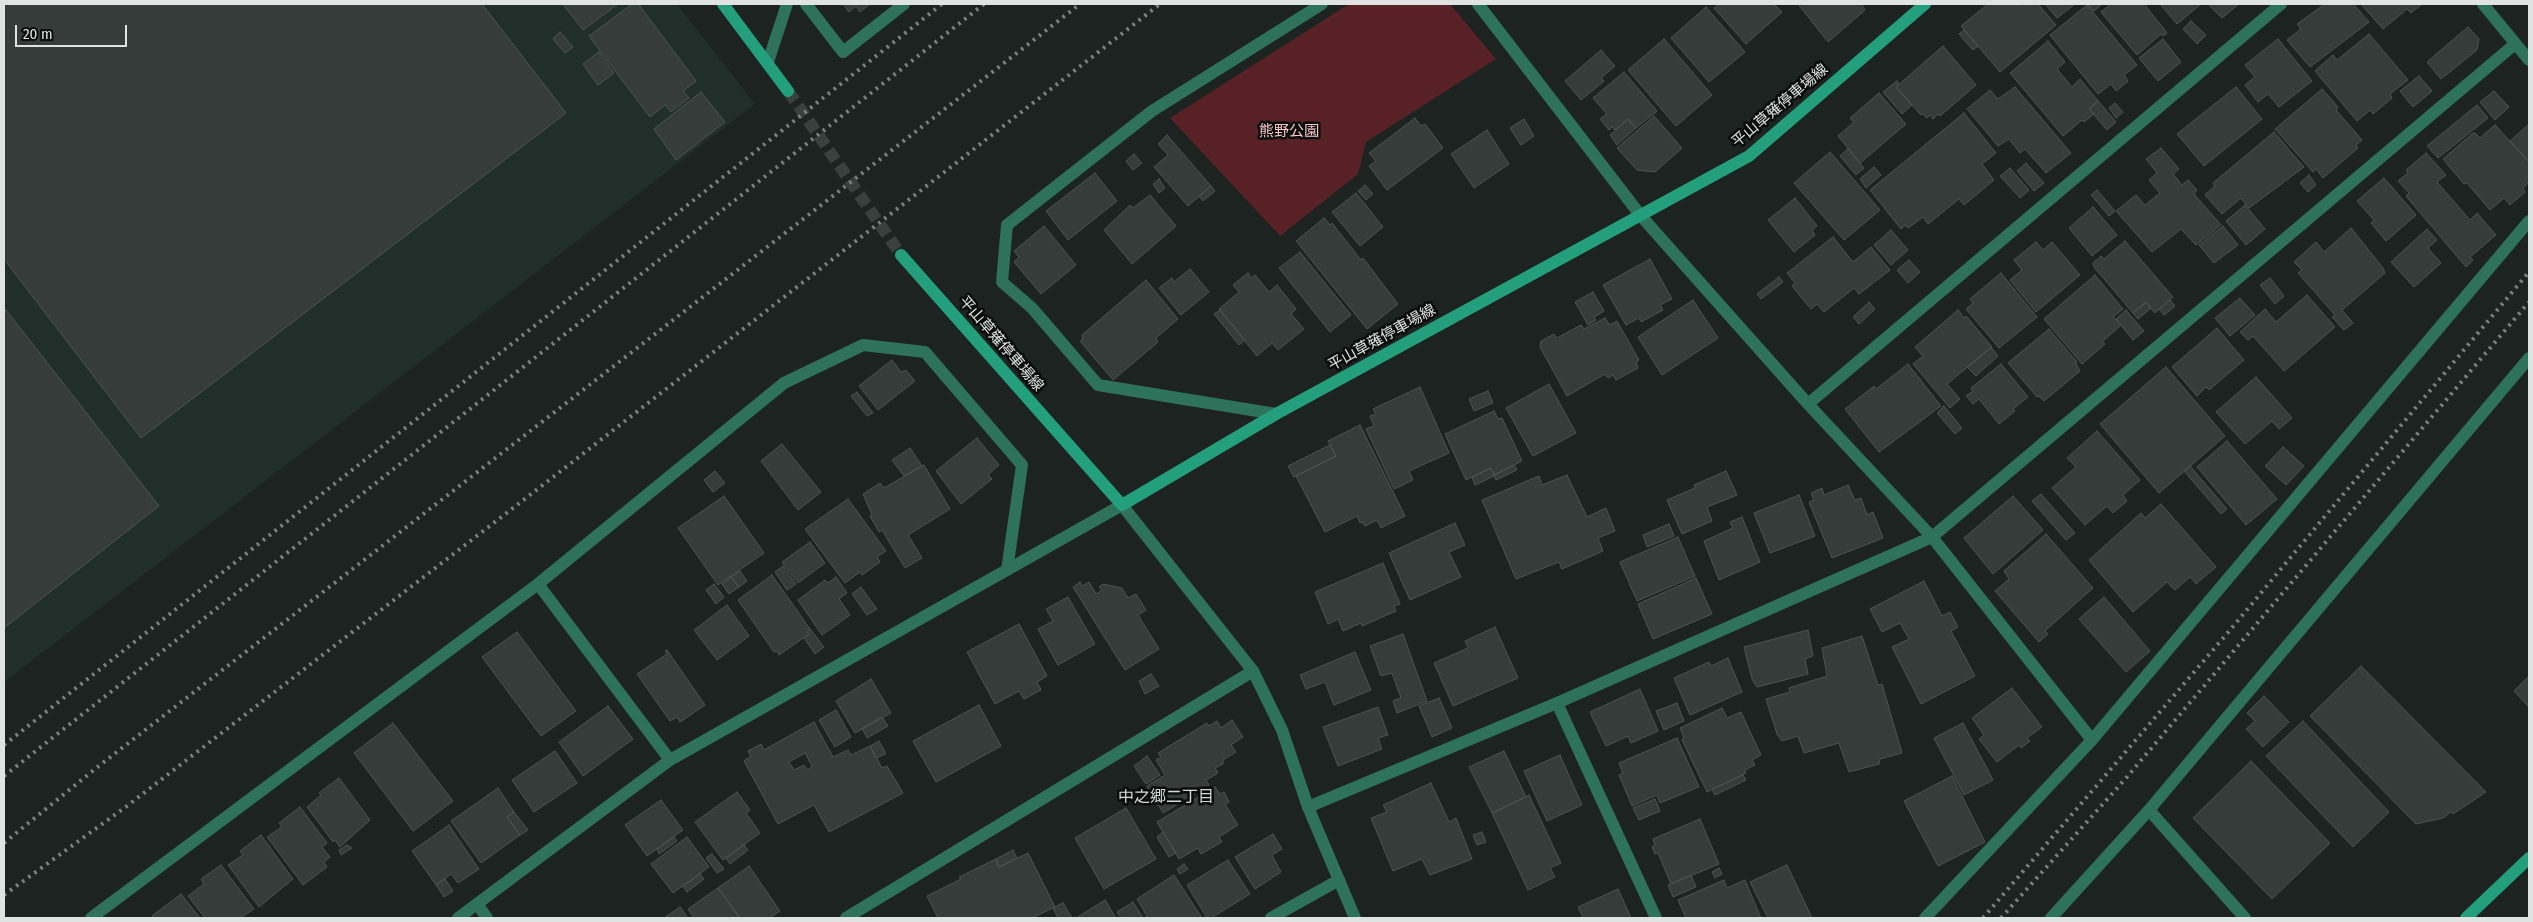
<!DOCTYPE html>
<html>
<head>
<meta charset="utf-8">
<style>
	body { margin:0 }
	#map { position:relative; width:2533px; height:922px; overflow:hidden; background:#1c2320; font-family:"Fira Sans Condensed",sans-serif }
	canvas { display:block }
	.frame { position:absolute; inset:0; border:5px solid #dfe4e2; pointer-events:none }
	.scale { position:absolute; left:15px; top:25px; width:112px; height:22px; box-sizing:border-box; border:2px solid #dfe4e2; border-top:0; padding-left:6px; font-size:15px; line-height:18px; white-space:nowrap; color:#dfe4e2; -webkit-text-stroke:4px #090c0b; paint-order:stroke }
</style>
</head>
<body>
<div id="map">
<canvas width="2533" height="922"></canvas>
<div class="frame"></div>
<div class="scale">20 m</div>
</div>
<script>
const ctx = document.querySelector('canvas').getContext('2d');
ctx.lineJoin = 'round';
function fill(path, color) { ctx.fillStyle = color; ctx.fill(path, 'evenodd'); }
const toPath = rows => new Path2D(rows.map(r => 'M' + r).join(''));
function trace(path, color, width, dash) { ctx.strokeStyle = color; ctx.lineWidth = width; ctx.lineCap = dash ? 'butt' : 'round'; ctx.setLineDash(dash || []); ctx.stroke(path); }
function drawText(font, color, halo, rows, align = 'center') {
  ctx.font = font + ' "Fira Sans Condensed","Noto Sans JP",sans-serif'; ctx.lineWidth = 5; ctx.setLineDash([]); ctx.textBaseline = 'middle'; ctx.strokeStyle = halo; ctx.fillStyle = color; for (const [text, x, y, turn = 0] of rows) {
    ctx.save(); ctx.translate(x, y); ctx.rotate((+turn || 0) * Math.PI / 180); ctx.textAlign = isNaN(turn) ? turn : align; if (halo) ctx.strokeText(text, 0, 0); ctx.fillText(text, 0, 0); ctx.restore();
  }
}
const built = toPath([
	[4,4,677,4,755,104,4,682]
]);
const green = toPath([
	[1349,4,1450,4,1496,59,1366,142,1358,174,1280,236,1170,118]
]);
const building = toPath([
	[4,4,482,4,566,113,141,438,4,259,4,4],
	[563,4,618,4,583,30,563,4],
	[632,4,641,4,639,5,696,81,683,91,689,98,671,112,665,105,650,117,589,36,632,4],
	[843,4,870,4,860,12,856,6,849,12,843,4],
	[1720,4,1774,4,1782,12,1746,44,1714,8,1720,4],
	[1798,4,1861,4,1865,10,1828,42,1798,4],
	[1988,4,2016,4,2018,6,2021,4,2038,4,2056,25,2000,72,1961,26,1988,4],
	[2045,4,2075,4,2057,18,2045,4],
	[2087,4,2100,4,2101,5,2094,11,2087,4],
	[2111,4,2144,4,2167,33,2163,36,2161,34,2137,55,2101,12,2111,4],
	[2160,4,2201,4,2177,24,2160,4],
	[2208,4,2239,4,2222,18,2208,4],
	[2325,4,2353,4,2369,22,2310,67,2287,40,2301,29,2297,24,2325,4],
	[2361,4,2422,4,2411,13,2407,9,2383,29,2361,4],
	[2087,5,2137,65,2124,75,2128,81,2116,91,2111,84,2098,94,2050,35,2087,5],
	[1706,7,1745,52,1709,82,1671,38,1706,7],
	[2191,21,2206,35,2197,44,2183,29,2191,21],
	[2468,27,2479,39,2477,50,2441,79,2427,62,2468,27],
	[1964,30,1978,46,1973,50,1959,34,1964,30],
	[560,32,573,47,565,53,553,39,560,32],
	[2369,34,2408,80,2390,94,2392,98,2373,114,2370,110,2357,121,2315,71,2333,55,2337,60,2369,34],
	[1664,39,1712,95,1676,126,1628,70,1664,39],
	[2163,39,2181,62,2158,81,2139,58,2163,39],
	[2278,39,2312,81,2279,107,2268,94,2258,102,2245,85,2255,77,2245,65,2278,39],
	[2048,41,2065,62,2057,69,2072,87,2080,79,2098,101,2089,109,2094,114,2084,122,2082,120,2063,136,2010,73,2048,41],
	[1943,46,1976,85,1940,116,1938,114,1933,119,1930,115,1927,118,1923,114,1921,115,1896,87,1943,46],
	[1601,50,1615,66,1601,78,1604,81,1581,100,1565,81,1601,50],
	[599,52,614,73,598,85,583,64,599,52],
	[1624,72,1657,111,1636,128,1628,119,1615,130,1612,127,1609,130,1600,119,1607,114,1593,98,1624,72],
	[2419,76,2432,91,2413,107,2400,91,2419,76],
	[1897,81,1899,84,1896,87,1912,105,1902,114,1883,92,1897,81],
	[2015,87,2071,153,2046,173,2025,149,2020,153,2009,139,1998,146,1967,109,1990,90,1998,99,2015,87],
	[2236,87,2262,119,2204,166,2177,134,2236,87],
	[2322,89,2338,107,2336,110,2362,140,2356,145,2358,148,2323,178,2316,169,2313,172,2275,129,2322,89],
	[2494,91,2509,107,2495,120,2480,102,2494,91],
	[701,92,725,122,676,160,654,129,701,92],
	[1879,93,1906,124,1860,163,1838,136,1854,122,1850,118,1879,93],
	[2098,101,2116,122,2107,130,2089,109,2098,101],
	[2115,103,2123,112,2116,118,2109,108,2115,103],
	[2477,105,2488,118,2438,158,2427,146,2477,105],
	[1964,113,1996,153,1982,164,1994,180,1964,205,1959,199,1928,224,1923,217,1908,228,1906,225,1901,229,1870,190,1964,113],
	[1654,116,1682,148,1655,172,1637,170,1617,148,1654,116],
	[1415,118,1421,126,1425,124,1443,148,1387,190,1369,166,1376,161,1369,153,1415,118],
	[1524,119,1534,136,1521,145,1510,128,1524,119],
	[1628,119,1636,128,1617,145,1610,135,1628,119],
	[2529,124,2529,162,2510,141,2529,124],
	[2495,125,2529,162,2529,182,2523,188,2525,192,2510,205,2504,198,2490,210,2467,183,2464,184,2443,159,2473,133,2475,133,2480,138,2495,125],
	[1487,130,1509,164,1474,188,1451,154,1487,130],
	[2274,132,2304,167,2249,208,2241,198,2222,214,2205,195,2215,186,2213,183,2274,132],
	[1167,135,1211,186,1188,206,1154,167,1168,155,1158,144,1167,135],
	[2161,148,2179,169,2173,174,2182,185,2188,180,2197,190,2194,194,2221,225,2196,245,2181,229,2152,252,2116,211,2136,195,2145,205,2160,193,2149,180,2157,173,2146,159,2161,148],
	[1848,149,1864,168,1856,175,1840,156,1848,149],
	[1830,152,1880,210,1844,240,1794,183,1830,152],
	[2426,153,2446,175,2437,182,2470,220,2477,213,2496,235,2470,257,2473,260,2466,267,2406,196,2409,193,2398,181,2408,173,2406,170,2426,153],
	[1134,154,1142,163,1133,170,1126,161,1134,154],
	[2026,163,2044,183,2034,191,2017,171,2026,163],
	[1874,167,1881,175,1866,188,1860,179,1874,167],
	[2010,168,2029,190,2020,198,2000,176,2010,168],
	[1095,173,1117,201,1068,240,1046,211,1095,173],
	[2309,175,2316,185,2308,192,2300,183,2309,175],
	[2384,178,2416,215,2386,241,2371,223,2374,220,2357,201,2384,178],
	[1159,179,1165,188,1159,193,1153,184,1159,179],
	[1365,185,1373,194,1366,200,1358,191,1365,185],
	[1211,186,1215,191,1203,201,1199,196,1211,186],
	[2097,190,2115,211,2109,216,2091,195,2097,190],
	[1356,193,1383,227,1360,246,1332,212,1356,193],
	[1150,195,1176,226,1132,264,1104,230,1130,205,1133,208,1150,195],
	[1795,198,1817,226,1812,230,1815,235,1794,252,1768,220,1795,198],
	[2245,205,2265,229,2246,245,2226,221,2245,205],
	[2093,207,2117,235,2092,256,2069,228,2093,207],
	[1324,218,1330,225,1332,223,1361,260,1363,258,1398,304,1367,329,1296,241,1324,218],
	[1044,226,1076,265,1041,294,1014,262,1019,257,1014,251,1044,226],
	[2223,226,2238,245,2214,263,2199,245,2223,226],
	[2351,228,2383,268,2385,273,2342,310,2353,323,2344,330,2332,317,2335,315,2298,273,2302,270,2294,262,2316,242,2324,252,2351,228],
	[2427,229,2437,240,2428,248,2441,263,2414,287,2391,262,2427,229],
	[1891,230,1908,250,1891,265,1874,245,1891,230],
	[1833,237,1853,262,1871,247,1890,270,1859,294,1854,288,1824,312,1817,304,1811,309,1792,286,1795,283,1787,273,1833,237],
	[2125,241,2173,297,2155,313,2146,302,2133,313,2094,267,2093,263,2101,256,2104,259,2125,241],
	[2036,242,2043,250,2052,242,2080,275,2036,312,2010,280,2022,270,2014,260,2036,242],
	[1300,252,1351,315,1330,332,1279,268,1300,252],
	[1650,259,1672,299,1660,305,1663,310,1641,322,1639,318,1626,325,1603,285,1650,259],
	[1909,260,1920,272,1908,283,1897,270,1909,260],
	[1190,269,1209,292,1181,315,1159,288,1172,278,1174,282,1190,269],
	[1248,273,1251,278,1255,275,1269,292,1277,285,1296,309,1291,314,1304,329,1278,350,1272,343,1257,356,1219,309,1239,292,1233,285,1248,273],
	[2001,273,2037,317,1999,348,1966,309,1973,303,1970,299,2001,273],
	[2095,275,2123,309,2113,317,2121,325,2102,342,2105,344,2082,364,2044,319,2095,275],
	[1779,277,1783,282,1761,299,1757,294,1779,277],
	[2270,278,2284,296,2275,304,2260,285,2270,278],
	[1146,280,1178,319,1156,338,1158,342,1113,380,1080,341,1083,339,1082,335,1146,280],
	[1593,292,1604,311,1594,317,1596,320,1588,325,1575,302,1593,292],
	[2307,295,2335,327,2284,371,2253,336,2248,340,2240,332,2265,309,2276,322,2307,295],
	[2240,298,2255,315,2230,336,2215,318,2240,298],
	[1693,300,1718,338,1662,375,1638,337,1693,300],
	[2170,300,2175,306,2164,315,2159,309,2170,300],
	[1869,302,1875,309,1859,324,1853,317,1869,302],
	[2146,302,2151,308,2138,319,2133,313,2146,302],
	[6,310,159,506,4,628,4,312,6,310],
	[1220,310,1245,340,1239,345,1214,314,1220,310],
	[1958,310,1964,318,1966,316,1992,347,1947,384,1960,399,1950,408,1913,364,1923,356,1915,347,1958,310],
	[2126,310,2144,331,2133,340,2116,319,2126,310],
	[1605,318,1610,325,1617,321,1639,360,1636,362,1638,368,1616,380,1613,375,1608,378,1605,374,1567,396,1540,347,1541,341,1554,334,1557,338,1581,325,1584,329,1605,318],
	[2217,328,2244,360,2209,390,2206,387,2197,396,2172,367,2217,328],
	[2049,329,2077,362,2076,364,2080,371,2044,401,2039,396,2037,397,2008,363,2049,329],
	[1991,347,1998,356,1976,376,1967,367,1991,347],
	[892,360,901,372,906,370,915,381,878,410,859,386,892,360],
	[1908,364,1941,406,1879,452,1845,409,1874,386,1876,389,1908,364],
	[2001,364,2028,397,2013,409,2015,411,1999,424,1979,399,1973,404,1966,396,1973,391,1971,388,2001,364],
	[2166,367,2225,436,2159,493,2100,424,2166,367],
	[2256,377,2292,418,2279,429,2272,421,2245,444,2216,412,2256,377],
	[1549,384,1576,433,1533,456,1506,408,1549,384],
	[1420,387,1449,453,1409,471,1413,480,1394,489,1366,429,1374,426,1370,416,1376,414,1373,409,1420,387],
	[1488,391,1493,403,1474,411,1469,399,1488,391],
	[857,392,873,413,867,416,851,396,857,392],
	[1944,406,1962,428,1955,434,1937,413,1944,406],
	[1494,411,1498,419,1502,418,1522,461,1494,475,1491,468,1466,480,1445,434,1494,411],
	[1360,425,1405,516,1381,528,1377,520,1365,526,1363,522,1360,523,1357,516,1325,532,1296,476,1336,456,1328,441,1360,425],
	[2097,431,2140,480,2123,495,2127,501,2113,513,2107,506,2085,525,2052,488,2076,467,2067,458,2097,431],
	[977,438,999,465,988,475,992,479,961,504,936,471,977,438],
	[2227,441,2277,499,2246,525,2197,467,2227,441],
	[782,444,821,492,798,510,761,461,782,444],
	[1330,445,1336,456,1294,477,1288,466,1330,445],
	[2283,447,2304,466,2286,485,2265,466,2283,447],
	[910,448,922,466,904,476,892,460,910,448],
	[924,465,950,509,908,535,922,558,905,568,882,530,879,532,870,516,872,515,863,494,880,483,884,488,924,465],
	[1514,465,1517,470,1496,480,1494,475,1514,465],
	[2190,466,2227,509,2221,514,2184,471,2190,466],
	[1491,468,1494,476,1475,485,1472,477,1491,468],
	[715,471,725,483,713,492,704,480,715,471],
	[1726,471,1737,495,1707,507,1712,521,1682,534,1667,500,1695,488,1694,485,1726,471],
	[1567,475,1587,517,1606,508,1615,531,1598,538,1603,551,1562,569,1559,562,1516,579,1482,500,1539,476,1542,485,1567,475],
	[1848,485,1855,500,1861,498,1867,515,1873,512,1883,538,1832,558,1809,502,1814,500,1811,493,1822,488,1824,495,1848,485],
	[2041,494,2075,533,2066,540,2032,501,2041,494],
	[1799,495,1815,536,1770,553,1754,513,1799,495],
	[724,496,764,553,718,585,678,528,724,496],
	[2013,496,2043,530,1993,574,1964,538,2013,496],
	[848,499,886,551,877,557,880,562,862,575,860,572,845,583,805,529,848,499],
	[2161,504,2216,567,2196,584,2190,577,2175,590,2167,582,2133,612,2089,560,2141,513,2145,518,2161,504],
	[1742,517,1760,562,1719,580,1704,541,1733,528,1730,522,1742,517],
	[1455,523,1465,545,1449,552,1461,577,1410,600,1389,553,1455,523],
	[1669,524,1674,536,1647,547,1643,535,1669,524],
	[2046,534,2093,588,2045,631,2048,634,2039,642,1995,591,2009,579,2004,571,2046,534],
	[1678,537,1695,576,1637,601,1620,562,1678,537],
	[810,542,825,563,798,583,782,562,810,542],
	[1383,563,1400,604,1394,606,1396,611,1362,626,1361,623,1343,631,1338,619,1328,624,1315,592,1383,563],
	[783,566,796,584,787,590,775,572,783,566],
	[740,571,747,581,739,587,731,577,740,571],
	[772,575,810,629,807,632,809,634,779,655,777,651,774,652,738,600,772,575],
	[731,577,739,587,729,594,722,584,731,577],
	[836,577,847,593,839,599,850,615,822,635,798,600,825,580,828,583,836,577],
	[1696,578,1712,614,1653,639,1638,604,1696,578],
	[1924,581,1942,616,1950,612,1958,627,1951,631,1975,676,1921,704,1892,647,1909,639,1900,623,1882,632,1870,609,1924,581],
	[1080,582,1082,586,1089,582,1096,594,1102,590,1099,587,1103,584,1122,588,1128,598,1136,594,1146,610,1138,615,1159,649,1125,670,1073,587,1080,582],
	[714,584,724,597,716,604,706,590,714,584],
	[861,587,877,609,867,615,852,594,861,587],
	[1068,597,1095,644,1058,665,1038,629,1053,621,1046,609,1068,597],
	[2104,597,2150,651,2126,672,2079,619,2104,597],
	[727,605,749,636,717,660,694,630,727,605],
	[1019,624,1047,676,1037,682,1041,690,1024,699,1019,691,995,704,967,652,1019,624],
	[1495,627,1518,678,1453,706,1434,663,1468,648,1465,641,1495,627],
	[810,629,824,647,815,654,804,638,809,634,807,632,810,629],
	[1808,630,1813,656,1805,659,1808,674,1757,687,1752,679,1744,647,1808,630],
	[517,632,576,711,541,736,482,657,517,632],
	[1403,634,1427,701,1397,713,1393,701,1401,698,1392,673,1381,676,1370,646,1403,634],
	[1862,636,1878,685,1882,684,1902,753,1880,759,1879,764,1849,772,1839,743,1804,753,1798,736,1782,741,1777,734,1766,699,1790,692,1789,688,1827,676,1822,648,1862,636],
	[667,650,705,705,680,722,677,717,670,721,637,674,667,654,665,651,667,650],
	[1355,652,1371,690,1334,705,1325,682,1306,689,1300,675,1355,652],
	[1728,658,1742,692,1690,715,1674,678,1709,662,1711,666,1728,658],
	[2361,666,2486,792,2453,814,2451,812,2443,818,2416,824,2310,716,2361,666],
	[1151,674,1159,686,1145,694,1139,681,1151,674],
	[2529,676,2529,707,2514,691,2529,676],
	[871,679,891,713,855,733,836,701,871,679],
	[2012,688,2042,727,2027,738,2030,741,2021,748,2019,745,1997,762,1979,739,1984,735,1972,718,2012,688],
	[1640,689,1658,731,1631,743,1628,736,1606,746,1590,712,1640,689],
	[2264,696,2289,722,2263,747,2246,729,2255,721,2247,713,2264,696],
	[1439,698,1452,728,1432,737,1419,706,1439,698],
	[1677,703,1684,721,1664,730,1656,711,1677,703],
	[979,705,1001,746,936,782,913,741,979,705],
	[608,706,633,739,583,776,559,742,608,706],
	[1378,707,1388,735,1378,738,1382,749,1338,766,1323,727,1378,707],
	[1722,708,1727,718,1741,712,1761,755,1752,760,1755,765,1745,770,1746,773,1707,792,1682,740,1684,738,1680,728,1722,708],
	[836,710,851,737,835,747,819,720,836,710],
	[882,717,888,726,867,738,862,728,882,717],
	[1232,720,1243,737,1231,745,1236,752,1223,760,1223,764,1215,768,1218,773,1206,780,1209,785,1163,813,1147,786,1165,775,1156,760,1161,757,1158,753,1207,723,1209,726,1217,721,1221,728,1232,720],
	[2303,721,2389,812,2353,847,2266,756,2303,721],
	[814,722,833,757,848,750,851,755,870,746,882,768,887,766,903,793,829,832,814,805,778,824,744,761,751,756,748,751,761,744,764,750,814,722],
	[805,753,812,766,808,770,804,765,794,770,789,762,805,753],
	[393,723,453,801,413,831,354,753,393,723],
	[1963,723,1993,780,1964,795,1934,738,1963,723],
	[1677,738,1699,787,1660,803,1657,795,1632,806,1619,775,1623,773,1619,763,1677,738],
	[879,741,886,754,876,758,870,746,879,741],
	[555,751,577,783,534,812,512,780,555,751],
	[1504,751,1526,797,1492,813,1469,767,1504,751],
	[1560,755,1582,805,1547,821,1524,771,1560,755],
	[1147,756,1160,775,1146,784,1134,766,1147,756],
	[2251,761,2330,843,2272,899,2193,818,2251,761],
	[1743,775,1746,780,1715,795,1712,789,1743,775],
	[1952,776,1985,842,1938,866,1904,801,1952,776],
	[339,778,370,820,340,847,335,840,333,842,307,807,321,795,319,793,339,778],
	[1431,783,1449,822,1456,818,1472,859,1430,875,1422,859,1393,871,1371,818,1387,812,1383,805,1431,783],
	[1215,787,1220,794,1224,792,1229,802,1225,804,1238,825,1219,837,1222,842,1201,854,1198,848,1179,859,1157,822,1215,787],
	[498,788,514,812,507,817,520,835,481,863,451,821,498,788],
	[737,792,750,810,746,813,760,833,723,860,695,822,737,792],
	[1529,795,1561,863,1550,868,1555,877,1528,890,1492,813,1529,795],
	[1655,799,1660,811,1639,820,1633,808,1655,799],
	[661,800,683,830,647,856,625,825,661,800],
	[300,807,327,843,322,847,330,857,324,862,327,867,303,885,267,837,282,827,279,823,300,807],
	[1126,808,1156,859,1104,889,1075,838,1126,808],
	[514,812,528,830,520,835,507,817,514,812],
	[1700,819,1719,864,1671,884,1658,853,1655,854,1652,847,1655,845,1653,839,1700,819],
	[449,825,479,869,458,883,451,874,436,885,412,851,449,825],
	[1163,832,1176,853,1169,857,1157,837,1163,832],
	[1482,832,1486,842,1477,845,1473,835,1482,832],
	[1273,834,1282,849,1272,855,1281,872,1255,889,1235,857,1273,834],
	[261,835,293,879,259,907,228,865,243,855,240,851,261,835],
	[674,837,677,841,659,854,657,849,674,837],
	[687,837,709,867,673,893,651,864,687,837],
	[347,845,352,848,341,855,339,850,347,845],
	[744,845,748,850,730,864,726,858,744,845],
	[1013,850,1017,858,999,867,996,859,1013,850],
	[1028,853,1055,907,1032,918,938,918,927,896,961,879,959,877,996,859,999,867,1028,853],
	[712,854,724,869,717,873,706,858,712,854],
	[1228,860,1250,894,1211,918,1207,918,1187,885,1228,860],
	[1184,864,1188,869,1180,874,1177,869,1184,864],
	[221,865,254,909,240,918,205,918,188,896,204,884,201,879,221,865],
	[1787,865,1812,918,1768,918,1750,882,1787,865],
	[749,866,780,911,770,918,740,918,718,888,749,866],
	[1719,868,1722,874,1715,878,1712,872,1719,868],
	[700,874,704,879,687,892,683,886,700,874],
	[1174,875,1202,918,1148,918,1137,899,1174,875],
	[1691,875,1696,887,1673,897,1668,885,1691,875],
	[445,879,453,891,444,897,436,885,445,879],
	[1724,880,1727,888,1745,880,1761,918,1686,918,1678,900,1724,880],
	[718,888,740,918,694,918,688,909,718,888],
	[1618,889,1631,918,1583,918,1578,907,1618,889],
	[181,894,200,918,154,918,152,916,181,894],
	[1105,900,1116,918,1076,918,1105,900],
	[1133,902,1143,918,1121,918,1117,912,1133,902],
	[1063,903,1072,918,1058,918,1053,908,1063,903],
	[680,907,688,918,664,918,680,907]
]);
const secondaryTunnel = toPath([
	[788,91,901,255]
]);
const minor = toPath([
	[806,4,843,52,904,4],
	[1478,4,1641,216,1808,404,1932,537,2092,740],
	[2483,4,2529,60],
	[768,62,787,4],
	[1808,404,2281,4],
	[1276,414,1098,385,1032,308,1002,282,1007,225,1152,111,1322,4],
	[538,584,670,760],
	[1557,703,1656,918],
	[1308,807,1557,703,1932,537,2515,44],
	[2149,810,2245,918],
	[477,904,487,918],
	[91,918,538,584,784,383,863,345,925,352,1022,465,1007,570],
	[846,918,1253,671],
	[1271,918,1339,880],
	[1925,918,2092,740,2529,221],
	[2051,918,2149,810,2529,358]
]);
const tertiary = toPath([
	[458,918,670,760,1122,505,1253,671,1282,730,1308,807,1355,918]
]);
const secondary = toPath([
	[723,4,788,91],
	[901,255,1122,505,1276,414,1749,156,1925,4],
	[2466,918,2529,858]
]);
const rail = toPath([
	[4,745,942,4],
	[4,776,984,4],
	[4,843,95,769,1080,4],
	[4,895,127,806,548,481,1160,4],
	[1983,918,2225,636,2529,272],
	[2001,918,2127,777,2529,302]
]);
const streetNames = [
	["平山草薙停車場線",1780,106,-40],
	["平山草薙停車場線",1382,338,-29],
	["平山草薙停車場線",1001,344,49]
];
const parkNames = [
	["熊野公園",1289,132]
];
const neighbourhoodNames = [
	["中之郷二丁目",1166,798]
];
fill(built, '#212f2a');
fill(green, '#572125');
fill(building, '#353c39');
trace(building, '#4d5451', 1);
trace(secondaryTunnel, '#39403d', 12, [12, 6]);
trace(minor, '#2e725c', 12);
trace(tertiary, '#2e725c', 12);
trace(secondary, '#249f7d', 12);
trace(rail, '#7c8280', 4, [2.5, 5]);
drawText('15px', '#dfe4e2', '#090c0b', streetNames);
drawText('15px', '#fbc9ca', '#090c0b', parkNames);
drawText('16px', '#d2dbd7', '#090c0b', neighbourhoodNames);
</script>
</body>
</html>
